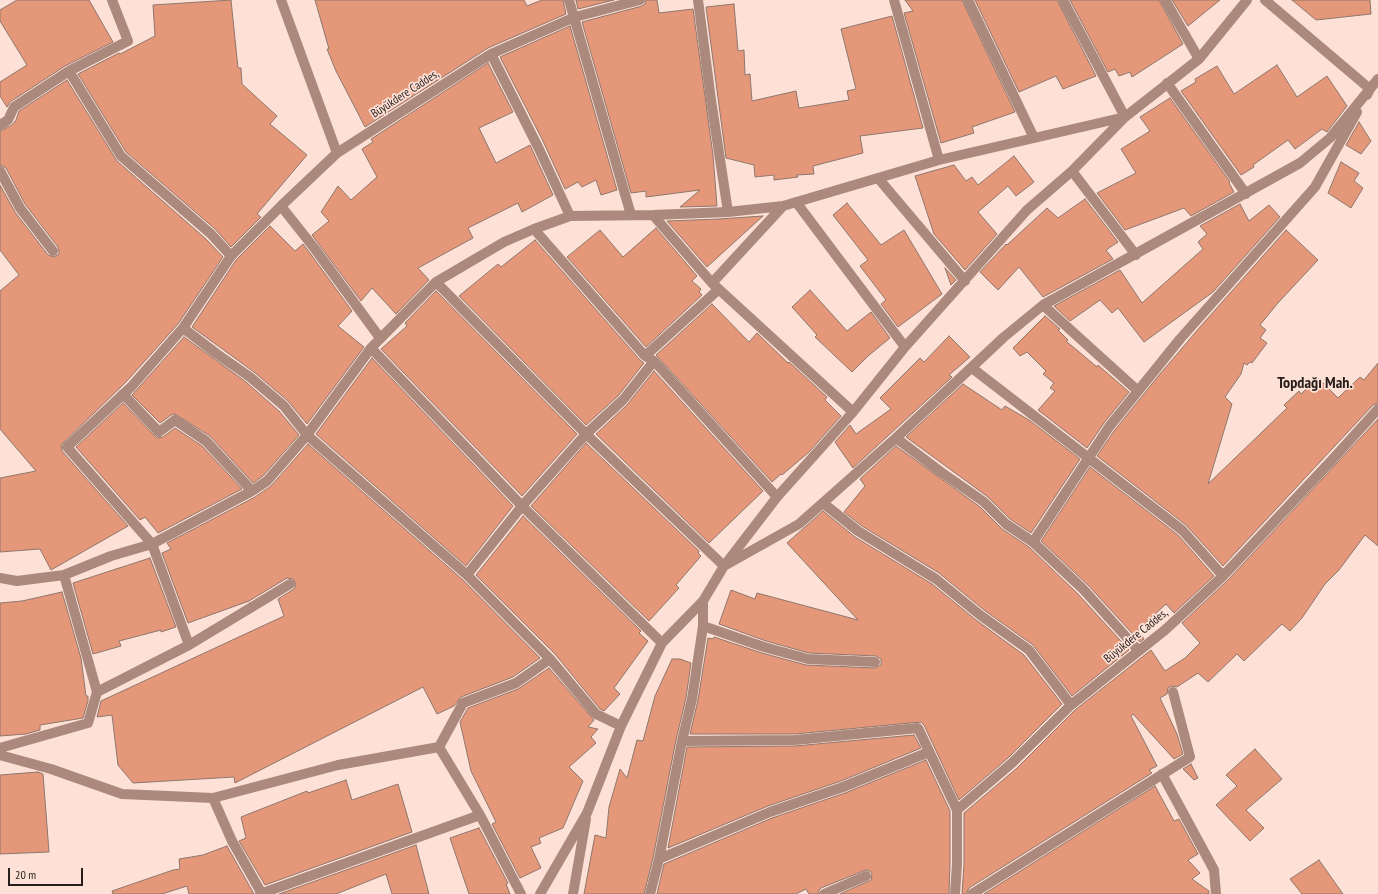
<!DOCTYPE html>
<html>
<head>
<meta charset="utf-8">
<style>
	body { margin:0 }
	#map { position:relative; width:1378px; height:894px; overflow:hidden; background:#fde1d7; font-family:"PT Sans Narrow",sans-serif }
	canvas { display:block }
	.scale { position:absolute; left:8px; top:868px; width:75px; height:18px; box-sizing:border-box; border:2px solid #271d19; border-top:0; padding-left:5px; font-size:12px; line-height:14px; white-space:nowrap; color:#271d19; -webkit-text-stroke:3px #fde1d7; paint-order:stroke }
</style>
</head>
<body>
<div id="map">
<canvas width="1378" height="894"></canvas>
<div class="scale">20 m</div>
</div>
<script>
const ctx = document.querySelector('canvas').getContext('2d');
ctx.lineJoin = 'round';
function fill(path, color) { ctx.fillStyle = color; ctx.fill(path, 'evenodd'); }
const toPath = rows => new Path2D(rows.map(r => 'M' + r).join(''));
function trace(path, color, width, dash) { ctx.strokeStyle = color; ctx.lineWidth = width; ctx.lineCap = dash ? 'butt' : 'round'; ctx.setLineDash(dash || []); ctx.stroke(path); }
function drawText(font, color, halo, rows, align = 'center') {
  ctx.font = font + ' "PT Sans Narrow",sans-serif'; ctx.lineWidth = 3.5; ctx.setLineDash([]); ctx.textBaseline = 'middle'; ctx.strokeStyle = halo; ctx.fillStyle = color; for (const [text, x, y, turn = 0] of rows) {
    ctx.save(); ctx.translate(x, y); ctx.rotate((+turn || 0) * Math.PI / 180); ctx.textAlign = isNaN(turn) ? turn : align; if (halo) ctx.strokeText(text, 0, 0); ctx.fillText(text, 0, 0); ctx.restore();
  }
}
const building = toPath([
	[17,0,89,0,113,42,65,66,10,102,7,107,0,96,0,82,27,65,0,21,0,10,17,0],
	[231,0,238,68,241,68,242,84,277,116,270,124,307,155,257,214,261,217,231,247,215,229,126,152,78,74,119,53,120,54,155,36,153,5,231,0],
	[315,0,524,0,527,6,542,0,563,0,566,14,488,48,365,127,336,71,327,49,329,49,315,0],
	[576,0,614,0,578,9,576,0],
	[646,0,657,0,659,13,693,9,713,155,717,206,680,207,700,190,646,197,646,191,631,193,582,22,642,6,645,4,646,0],
	[905,0,962,0,1015,112,972,127,974,133,941,143,904,13,913,11,905,0],
	[975,0,1057,0,1096,76,1063,89,1056,76,1019,92,975,0],
	[1070,0,1159,0,1183,44,1132,77,1130,72,1119,76,1115,69,1108,72,1070,0],
	[1172,0,1220,0,1188,26,1172,0],
	[1292,0,1370,0,1371,14,1316,20,1292,0],
	[734,4,738,51,744,50,745,75,750,74,752,101,796,91,799,108,849,100,847,91,856,89,841,29,892,16,923,128,860,136,863,153,813,166,814,174,797,175,798,177,774,180,774,175,755,177,754,165,726,158,706,7,734,4],
	[570,26,617,190,601,195,596,180,582,187,578,182,565,189,542,139,500,57,570,26],
	[488,63,513,112,479,128,496,163,530,145,553,195,522,212,518,203,468,228,473,238,418,268,429,280,396,314,372,288,361,301,312,235,329,221,321,212,338,186,351,200,377,177,362,149,373,142,371,139,488,63],
	[1277,65,1297,97,1327,76,1347,106,1327,132,1322,129,1295,149,1288,140,1253,165,1254,167,1241,175,1181,91,1196,82,1195,79,1217,66,1234,94,1277,65],
	[67,80,117,161,206,239,223,257,178,324,126,382,61,445,62,451,128,526,51,570,40,549,0,552,0,478,36,471,0,429,0,291,19,275,0,250,0,185,15,212,48,255,54,257,59,254,59,251,58,247,25,204,6,168,0,165,0,131,12,125,16,120,19,111,67,80],
	[1170,98,1230,182,1229,183,1234,192,1191,216,1184,208,1125,230,1097,193,1136,173,1121,149,1150,131,1140,117,1170,98],
	[1359,122,1371,141,1361,154,1346,145,1359,122],
	[1014,156,1034,182,1016,196,1008,186,978,212,997,234,965,270,934,234,915,176,954,165,966,181,972,177,978,185,1014,156],
	[1341,162,1359,173,1354,181,1363,188,1351,208,1328,193,1341,162],
	[1085,199,1118,242,1106,250,1113,259,1043,297,1019,267,998,290,980,272,1006,244,1007,245,1047,208,1058,218,1085,199],
	[847,203,881,245,904,230,942,294,898,327,881,304,886,300,860,266,868,260,833,215,847,203],
	[1240,204,1249,221,1269,205,1280,217,1213,292,1144,342,1118,308,1112,313,1100,300,1070,321,1054,306,1120,270,1142,303,1203,249,1198,242,1207,234,1200,226,1240,204],
	[763,216,707,267,667,221,719,219,763,216],
	[270,226,295,251,303,244,310,253,352,311,338,326,364,347,307,424,288,401,254,372,192,327,236,260,270,226],
	[656,228,697,276,692,281,701,289,699,292,702,295,646,347,567,257,600,230,623,257,656,228],
	[1286,230,1318,260,1277,304,1260,325,1266,330,1260,338,1267,343,1252,363,1250,362,1247,365,1244,363,1241,374,1225,397,1232,404,1208,484,1287,408,1284,405,1299,391,1301,394,1318,378,1338,398,1360,377,1364,380,1378,363,1378,403,1373,405,1223,566,1186,525,1097,456,1114,431,1160,374,1200,327,1286,230],
	[535,240,640,360,644,363,618,396,586,425,459,296,498,264,501,267,535,240],
	[945,268,956,280,951,285,945,268],
	[810,290,847,331,871,312,890,338,868,356,852,372,815,337,817,335,792,307,810,290],
	[436,291,577,434,522,496,381,349,407,326,405,323,436,291],
	[712,304,749,342,757,333,788,363,789,362,827,397,825,400,841,416,809,452,782,475,781,474,772,482,656,355,712,304],
	[1045,316,1060,329,1058,330,1068,340,1066,341,1097,367,1098,365,1129,392,1104,423,1087,448,1038,410,1055,391,1050,388,1054,383,1043,374,1046,371,1027,352,1020,356,1013,348,1045,316],
	[949,336,970,357,949,375,952,377,853,468,835,442,850,425,856,434,891,409,880,398,920,358,924,362,949,336],
	[184,337,246,382,279,411,299,435,263,476,253,483,210,436,175,414,171,415,160,423,132,395,184,337],
	[372,358,513,506,466,566,316,434,372,358],
	[654,371,763,491,709,543,596,434,627,405,654,371],
	[963,384,1002,410,1005,406,1029,420,1080,459,1031,533,1010,519,988,497,906,437,963,384],
	[123,403,157,438,163,437,175,428,202,446,242,489,158,533,145,517,140,520,76,447,123,403],
	[1378,419,1378,546,1365,535,1339,570,1325,584,1302,618,1290,631,1282,624,1244,661,1237,654,1208,682,1198,673,1177,687,1172,686,1168,688,1167,694,1160,698,1177,734,1183,754,1174,759,1133,714,1131,716,1157,766,1149,770,1152,773,969,888,966,894,962,894,964,864,964,813,1017,768,1075,710,1151,650,1165,671,1185,658,1200,643,1182,623,1228,580,1378,419],
	[586,443,699,551,698,553,701,556,676,585,679,588,649,621,531,506,586,443],
	[308,444,463,580,540,658,513,677,461,697,454,706,437,714,423,687,235,783,234,777,133,783,118,765,112,715,97,717,101,701,284,616,278,599,294,589,296,584,293,579,287,578,249,601,188,623,162,553,171,549,167,543,255,497,271,486,308,444],
	[896,446,980,507,1002,529,1029,547,1078,594,1129,650,1072,696,1033,645,984,610,939,573,862,526,844,512,865,486,860,479,896,446],
	[1090,467,1178,535,1214,576,1174,613,1166,604,1138,630,1144,639,1140,642,1088,585,1041,541,1090,467],
	[823,511,855,537,932,584,976,620,1024,655,1062,704,1008,758,959,800,924,725,921,722,795,734,690,734,698,700,708,638,713,639,714,637,762,653,806,665,875,668,881,665,881,659,876,656,809,653,766,641,719,624,731,590,755,599,757,593,858,620,787,543,823,511],
	[523,516,641,631,639,633,648,641,614,688,620,694,604,711,600,709,555,654,476,575,523,516],
	[150,558,176,627,161,632,161,630,119,641,121,646,93,654,73,583,150,558],
	[62,592,81,658,86,696,88,696,88,701,83,718,40,725,40,730,26,734,0,736,0,603,22,601,62,592],
	[672,659,680,659,691,663,686,698,676,740,653,858,644,894,584,894,595,835,606,838,609,807,620,769,627,778,637,740,643,741,655,696,672,659],
	[549,668,594,720,588,727,598,729,591,737,596,743,569,767,583,781,563,828,539,838,541,843,531,847,541,868,520,878,492,824,496,822,471,771,460,722,468,708,518,689,549,668],
	[914,735,921,748,841,781,768,806,668,848,687,747,795,746,914,735],
	[1255,749,1282,779,1246,810,1264,828,1250,841,1216,805,1237,786,1226,775,1255,749],
	[926,760,950,811,950,864,949,894,840,894,871,880,872,874,870,871,866,870,821,888,819,890,818,894,809,894,806,889,796,894,657,894,664,864,772,818,845,793,926,760],
	[1191,764,1198,778,1194,780,1183,769,1191,764],
	[38,772,43,774,49,852,0,854,0,775,38,772],
	[346,780,352,800,398,784,412,832,265,885,239,841,246,838,241,817,307,791,308,793,346,780],
	[1155,786,1174,821,1179,819,1198,854,1188,860,1200,873,1192,879,1209,891,1209,894,984,894,1155,786],
	[479,828,508,883,506,884,510,894,469,894,450,838,479,828],
	[416,845,429,894,392,894,386,874,336,894,279,894,416,845],
	[227,846,254,894,189,894,187,886,162,894,113,894,112,891,173,870,180,869,179,859,203,855,227,846],
	[1319,860,1343,894,1302,894,1290,879,1319,860]
]);
const minor = toPath([
	[112,0,128,41,69,71,121,156,211,234,231,256],
	[281,0,337,153,491,54,575,17,640,0],
	[569,0,631,215],
	[698,0,711,100,728,212],
	[894,0,939,160],
	[968,0,1034,138],
	[1165,0,1199,59],
	[1265,0,1370,89,1367,95],
	[491,54,539,149,570,216],
	[1167,83,1246,194],
	[0,125,8,120,14,107,69,71],
	[337,153,281,206,231,256,183,328,217,354,250,377,284,406,307,435,467,575,550,659,596,714,621,726],
	[0,171,20,208,53,251],
	[1072,171,1136,255],
	[878,178,965,281],
	[796,202,905,347],
	[281,206,315,249,380,338],
	[653,215,712,283,853,412],
	[534,229,645,356,654,361,777,497],
	[436,282,586,434,724,566,799,524,896,438,1004,337,1043,305,1300,163,1330,138,1378,79],
	[712,283,783,206],
	[1043,305,1138,391],
	[183,328,131,387,67,447,152,544,189,645],
	[371,348,522,506,662,643],
	[645,356,719,289],
	[972,368,1182,530,1223,576],
	[123,394,159,432,175,420,206,441,252,491],
	[896,438,941,472,984,502,1006,524,1033,542,1083,589,1138,650],
	[823,503,858,531,936,579,980,615,1029,650,1071,705],
	[1033,542,1109,427,1180,339,1315,187,1357,112],
	[64,575,97,692],
	[467,575,522,506,586,434,623,400,654,361],
	[0,578,17,581,64,575,111,556,152,544,252,491,267,481,307,435,371,348,436,282,504,242,534,229,570,216,653,215,728,212,783,206,939,160,1125,117,1063,0],
	[703,626,764,647,808,659,875,662],
	[682,741,795,740,918,728,957,810],
	[439,747,463,703,516,683,550,659],
	[0,748,88,723,97,692,189,645,290,584],
	[0,755,51,769,122,794,213,798,338,765,439,747,480,815,521,894],
	[1162,774,1214,870,1216,894],
	[213,798,232,841,262,894],
	[659,859,770,812,843,787,929,752],
	[260,894,480,815],
	[540,894,587,813,621,726,662,643,703,601,724,566,777,497,853,412,905,347,1027,210,1072,171,1125,117,1199,59,1247,0],
	[573,894,586,819],
	[650,894,659,859,682,741,692,699,703,626,703,601],
	[824,894,866,876],
	[955,894,957,864,957,810,1012,763,1071,705,1165,630,1192,605,1223,576,1332,460,1378,409],
	[972,894,1190,757,1173,692]
]);
const streetNames = [
	["Büyükdere Caddes,",405,94,-33],
	["Büyükdere Caddes,",1136,636,-39]
];
const districtNames = [
	["Topdağı Mah.",1315,383]
];
fill(building, '#e59879');
trace(building, '#8e766d', 1);
trace(minor, '#ab897c', 10);
drawText('12px', '#271d19', '#fde1d7', streetNames);
drawText('bold 16px', '#271d19', '#fde1d7', districtNames);
</script>
</body>
</html>
